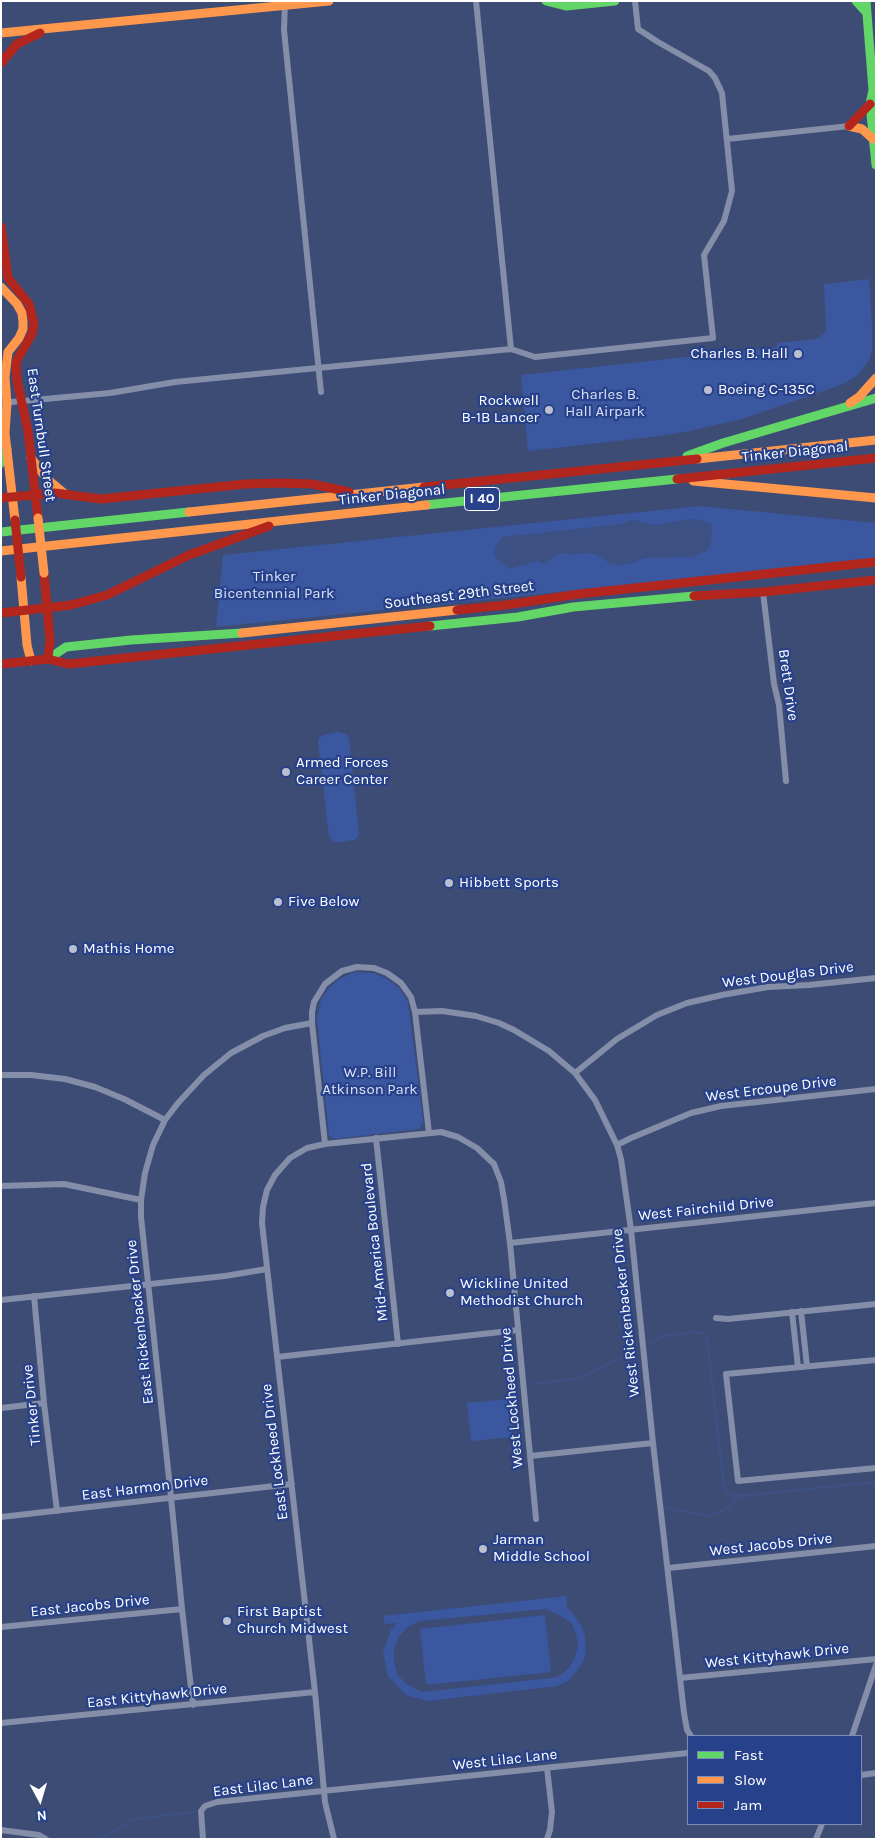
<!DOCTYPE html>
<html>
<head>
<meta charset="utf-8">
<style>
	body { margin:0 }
	#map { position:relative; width:877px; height:1840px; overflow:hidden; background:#3d4c74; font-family:Karla,sans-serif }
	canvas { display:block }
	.frame { position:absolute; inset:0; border:2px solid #fff; pointer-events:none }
	.legend { position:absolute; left:687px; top:1735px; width:175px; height:90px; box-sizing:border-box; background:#27418a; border:1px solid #7d8db9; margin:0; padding:6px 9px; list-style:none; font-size:15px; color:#fff }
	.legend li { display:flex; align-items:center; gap:10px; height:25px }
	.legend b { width:25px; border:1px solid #7d8db9 }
	.north { position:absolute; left:15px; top:1775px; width:50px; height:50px; -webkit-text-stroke:4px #27418a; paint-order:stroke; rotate:174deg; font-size:14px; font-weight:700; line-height:20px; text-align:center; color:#fff }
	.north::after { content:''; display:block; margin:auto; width:18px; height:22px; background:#fff; clip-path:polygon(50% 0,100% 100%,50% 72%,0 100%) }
</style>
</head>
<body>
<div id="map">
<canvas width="877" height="1840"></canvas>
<div class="frame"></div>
<ul class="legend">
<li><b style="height:6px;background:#63d668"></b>Fast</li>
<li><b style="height:6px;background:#ff974d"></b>Slow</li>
<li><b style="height:6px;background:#b3261e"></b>Jam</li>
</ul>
<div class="north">N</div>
</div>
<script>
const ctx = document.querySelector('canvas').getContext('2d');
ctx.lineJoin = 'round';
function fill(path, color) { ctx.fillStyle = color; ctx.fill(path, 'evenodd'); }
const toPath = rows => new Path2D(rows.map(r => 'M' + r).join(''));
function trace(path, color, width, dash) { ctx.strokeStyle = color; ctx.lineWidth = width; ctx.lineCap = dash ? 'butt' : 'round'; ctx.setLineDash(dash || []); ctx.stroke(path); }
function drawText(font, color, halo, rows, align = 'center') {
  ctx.font = font + ' Karla,sans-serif'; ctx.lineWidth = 4.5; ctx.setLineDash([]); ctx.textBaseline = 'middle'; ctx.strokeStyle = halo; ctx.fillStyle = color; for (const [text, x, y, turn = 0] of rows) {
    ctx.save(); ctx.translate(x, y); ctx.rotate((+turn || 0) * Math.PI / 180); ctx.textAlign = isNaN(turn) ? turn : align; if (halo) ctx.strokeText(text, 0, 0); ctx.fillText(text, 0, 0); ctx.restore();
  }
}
const green = toPath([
	[869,279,872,325,872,351,869,360,858,375,841,385,742,419,685,432,660,436,528,451,521,375,777,347,777,343,817,339,826,332,824,284],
	[699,506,876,523,876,560,216,627,223,555],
	[337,732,346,734,349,738,359,833,358,837,354,840,342,842,334,842,329,837,318,743,319,738,323,735],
	[355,972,373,973,385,978,399,988,408,1002,423,1120,423,1124,419,1129,334,1139,329,1135,317,1019,321,1000,328,989,338,980],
	[509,1399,513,1437,471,1441,467,1403],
	[567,1596,567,1606,565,1607,572,1612,582,1627,585,1636,586,1650,584,1660,577,1671,568,1681,557,1686,428,1701,406,1695,388,1676,383,1652,391,1630,397,1623,385,1624,383,1616],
	[546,1609,563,1617,572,1624,576,1635,578,1646,575,1657,570,1667,561,1675,552,1678,422,1692,406,1684,397,1674,394,1660,394,1649,399,1636,408,1627,419,1621],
	[545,1615,551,1672,426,1685,420,1629]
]);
const water = toPath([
	[688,519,701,520,712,524,711,544,707,551,691,557,644,558,634,563,620,565,611,564,595,554,583,553,573,555,564,553,556,555,544,565,538,561,509,569,498,560,494,553,496,546,502,537,620,524,634,520,656,525]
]);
const stream = toPath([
	[652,1343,664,1336,696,1332,704,1334,707,1339,724,1488,729,1494,739,1496,876,1482],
	[533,1384,575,1379,636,1352],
	[665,1508,708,1516,723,1511,739,1496],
	[101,1839,133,1819,195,1812]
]);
const street = toPath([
	[285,2,284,30,321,392],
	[727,139,849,126],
	[511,349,535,357,713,338,704,255,724,221,732,191,722,93,715,78,709,71,658,42,638,29,635,1],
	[1,403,110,393,175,382,511,349,476,1],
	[763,592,774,684,779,705,786,781],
	[415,1012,442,1011,476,1016,499,1023,514,1030,549,1051,575,1073,595,1100,617,1145,621,1159,631,1230,653,1443,684,1713,687,1730,691,1736],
	[575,1073,617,1039,657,1015,687,1003,722,995,768,987,809,985,876,978],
	[1,1075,31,1075,65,1079,95,1087,124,1099,165,1120],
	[376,1138,398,1344],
	[325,1144,312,1023,312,1012,314,1002,325,984,342,971,357,967,374,968,387,973,401,983,411,997,415,1012,429,1133],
	[617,1145,631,1138,691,1113,721,1106,876,1089],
	[1,1186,64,1184,141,1200],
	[510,1243,876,1203],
	[34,1296,44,1403,57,1511],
	[1,1300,225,1276,267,1269],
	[801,1311,807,1366],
	[792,1312,798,1367],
	[716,1318,728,1319,876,1304],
	[277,1357,518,1330],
	[876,1360,726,1374,738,1481,876,1468],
	[1,1408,44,1403],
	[530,1456,653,1443],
	[1,1517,292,1484],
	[668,1568,876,1546],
	[1,1627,182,1609],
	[680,1678,876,1659],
	[193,1705,182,1609,171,1497,141,1217,141,1200,145,1173,153,1145,165,1120,178,1103,204,1075,231,1053,263,1036,285,1028,312,1023],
	[1,1723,315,1692],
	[852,1736,876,1665],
	[547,1768,552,1812,550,1830,547,1839],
	[861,1775,876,1773],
	[1,1830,39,1835,46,1839],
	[203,1839,201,1811,205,1806,217,1802,688,1753],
	[334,1839,325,1802,315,1692,262,1223,263,1207,267,1190,275,1175,290,1158,307,1148,325,1144,441,1132,458,1137,477,1148,494,1164,501,1182,504,1199,510,1243,536,1519],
	[816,1839,822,1824]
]);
const fast = toPath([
	[546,1,566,6,615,1],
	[856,1,866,12],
	[866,1,873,90,870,104,876,165],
	[687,456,723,443,876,398],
	[1,463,7,449],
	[426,505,677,479],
	[1,532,189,512],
	[430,626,518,617,573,607,694,596],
	[48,659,66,647,131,640,242,633]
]);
const slow = toPath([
	[1,33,329,1],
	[849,126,862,129,873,139],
	[1,287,17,304,22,313,23,322,23,329,19,338,8,352,5,377,7,403,5,433,15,520],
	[850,403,859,397,876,378],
	[31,458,47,479,65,494],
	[697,459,876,440],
	[693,481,876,498],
	[189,512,424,487],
	[1,551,426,505],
	[21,577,27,645,31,661],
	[242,633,457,610]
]);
const jam = toPath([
	[1,63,17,44,40,33],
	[849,126,870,104],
	[1,227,8,278,29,304,34,324,32,334,17,360,16,366,17,381,28,431,38,518],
	[677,479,876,458],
	[424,487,697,459],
	[1,498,55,493,101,499,245,484,280,483,312,484,349,492],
	[44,573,50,640,48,659],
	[694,596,763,592,876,580],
	[457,610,506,605,579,594,876,562],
	[1,613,71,605,107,595,189,555,269,526],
	[1,664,48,659,68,664,430,626]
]);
const slowBridge = toPath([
	[38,518,44,573]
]);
const jamBridge = toPath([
	[15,520,21,577]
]);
const markers = [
	[798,354,5,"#bbc0ce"],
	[708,390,5,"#bbc0ce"],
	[549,410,5,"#bbc0ce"],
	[286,772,5,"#bbc0ce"],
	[449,883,5,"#bbc0ce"],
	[278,902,5,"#bbc0ce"],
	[73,949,5,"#bbc0ce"],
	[450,1293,5,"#bbc0ce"],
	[483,1549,5,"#bbc0ce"],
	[227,1621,5,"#bbc0ce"]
];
const shields = [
	[482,499,35]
];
const shieldNames = [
	["I 40",482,499]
];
const poiNames = [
	["Charles B. Hall",788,354,"right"],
	["Boeing C-135C",718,390],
	["Rockwell",539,401,"right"],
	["B-1B Lancer",539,418,"right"],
	["Armed Forces",296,763],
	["Career Center",296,780],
	["Hibbett Sports",459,883],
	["Five Below",288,902],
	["Mathis Home",83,949],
	["Wickline United",460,1284],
	["Methodist Church",460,1301],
	["Jarman",493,1540],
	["Middle School",493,1557],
	["First Baptist",237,1612],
	["Church Midwest",237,1629]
];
const parkNames = [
	["Charles B.",605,395],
	["Hall Airpark",605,412],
	["Tinker",274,577],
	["Bicentennial Park",274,594],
	["W.P. Bill",370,1073],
	["Atkinson Park",370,1090]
];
const streetNames = [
	["East Turnbull Street",41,435,82],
	["Tinker Diagonal",795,452,-6],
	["Tinker Diagonal",392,495,-6],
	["Southeast 29th Street",459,595,-7],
	["Brett Drive",788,685,82],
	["West Douglas Drive",788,975,-7],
	["West Ercoupe Drive",771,1089,-7],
	["West Fairchild Drive",706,1209,-6],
	["Mid-America Boulevard",375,1242,-96],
	["West Rickenbacker Drive",626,1313,-96],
	["East Rickenbacker Drive",140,1322,-96],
	["West Lockheed Drive",512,1398,-95],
	["Tinker Drive",32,1405,-96],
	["East Lockheed Drive",275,1452,-97],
	["East Harmon Drive",145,1488,-7],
	["West Jacobs Drive",771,1545,-6],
	["East Jacobs Drive",90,1606,-6],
	["West Kittyhawk Drive",777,1656,-6],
	["East Kittyhawk Drive",157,1696,-6],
	["West Lilac Lane",505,1760,-6],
	["East Lilac Lane",263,1786,-7]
];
fill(green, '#3b57a0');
fill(water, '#3c5084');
trace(stream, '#3c5084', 2.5);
trace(street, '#848ea8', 6);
trace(fast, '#63d668', 9);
trace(slow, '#ff974d', 9);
trace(jam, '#b3261e', 9);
trace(slowBridge, '#ff974d', 9);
trace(jamBridge, '#b3261e', 9);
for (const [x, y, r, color] of markers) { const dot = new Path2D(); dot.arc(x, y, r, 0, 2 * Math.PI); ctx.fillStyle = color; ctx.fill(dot); trace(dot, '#27418a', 2); }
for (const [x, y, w] of shields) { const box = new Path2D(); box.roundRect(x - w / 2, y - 11.5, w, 23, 4); ctx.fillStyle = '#27418a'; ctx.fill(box); trace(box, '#fff', 1); }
drawText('bold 14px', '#fff', null, shieldNames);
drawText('15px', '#fff', '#27418a', poiNames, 'left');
drawText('15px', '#d9e1f7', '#27418a', parkNames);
drawText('15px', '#fff', '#27418a', streetNames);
</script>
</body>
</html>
